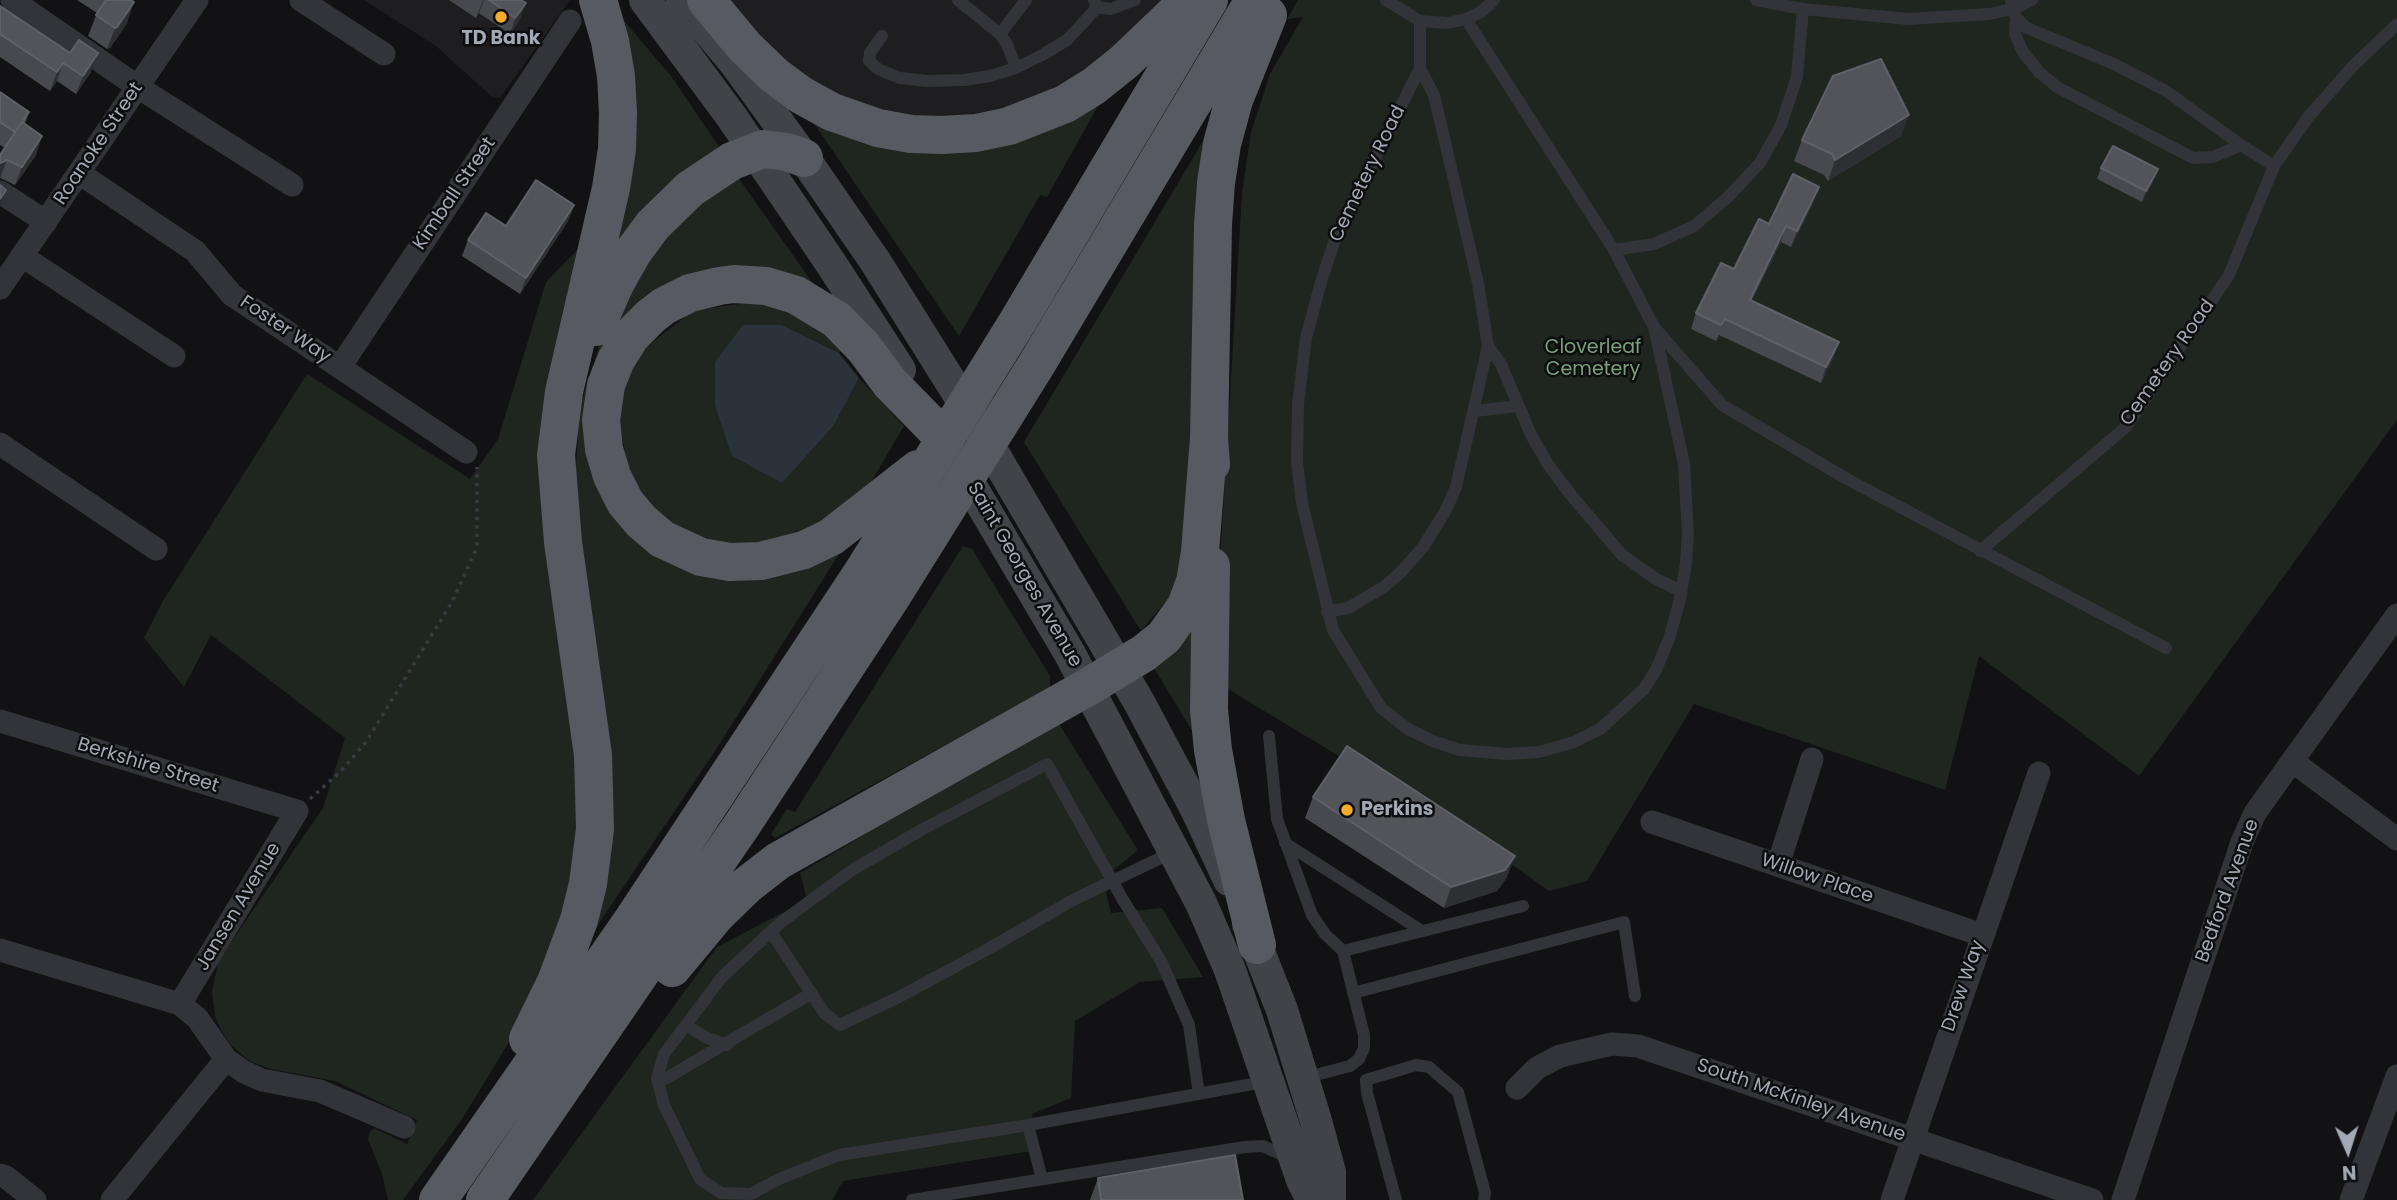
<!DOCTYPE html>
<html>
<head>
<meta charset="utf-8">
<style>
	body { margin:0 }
	#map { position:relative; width:2397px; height:1200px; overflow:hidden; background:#121214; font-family:Poppins,sans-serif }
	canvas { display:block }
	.north { position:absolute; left:2313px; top:1116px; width:70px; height:70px; -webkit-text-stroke:5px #0d0d0f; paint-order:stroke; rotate:177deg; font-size:19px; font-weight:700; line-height:28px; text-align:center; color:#a3a9b4 }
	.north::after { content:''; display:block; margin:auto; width:24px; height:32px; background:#a3a9b4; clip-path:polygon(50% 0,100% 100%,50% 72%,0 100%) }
</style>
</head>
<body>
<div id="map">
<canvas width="2397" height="1200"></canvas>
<div class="north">N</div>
</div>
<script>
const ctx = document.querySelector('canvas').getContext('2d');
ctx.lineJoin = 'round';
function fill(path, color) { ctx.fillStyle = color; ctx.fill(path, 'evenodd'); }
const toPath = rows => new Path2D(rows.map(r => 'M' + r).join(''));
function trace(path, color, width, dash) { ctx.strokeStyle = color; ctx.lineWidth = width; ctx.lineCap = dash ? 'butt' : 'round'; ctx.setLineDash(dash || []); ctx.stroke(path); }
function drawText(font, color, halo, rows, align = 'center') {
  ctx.font = font + ' Poppins,sans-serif'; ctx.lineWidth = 5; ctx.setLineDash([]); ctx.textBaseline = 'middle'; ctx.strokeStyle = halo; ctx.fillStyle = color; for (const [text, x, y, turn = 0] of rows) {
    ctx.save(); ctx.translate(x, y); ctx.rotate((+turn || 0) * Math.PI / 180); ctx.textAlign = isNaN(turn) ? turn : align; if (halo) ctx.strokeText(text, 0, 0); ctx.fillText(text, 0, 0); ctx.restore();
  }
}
const built = toPath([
	[364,0,570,0,500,98,491,96,436,46],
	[719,0,1166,0,1116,51,1035,102,923,123,837,107]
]);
const green = toPath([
	[1298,0,2397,0,2397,420,2139,776,1979,656,1945,790,1694,704,1587,881,1549,891,1476,839,1213,680,1242,193,1251,132,1261,102,1270,74,1303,17,1287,19],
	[620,16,671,76,722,151,597,296],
	[1099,104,1047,197,1040,195,959,336,809,116,875,138],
	[1209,131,1184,573,1176,593,1165,602,1141,631,1024,442],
	[735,173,814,285,719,275,596,386,656,548,844,546,717,748,583,947,574,497,580,406,603,335,658,237],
	[579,248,543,500,584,795,578,890,541,990,462,1119,403,1200,388,1200,382,1174,368,1139,370,1132,374,1128,407,1144,417,1120,335,1081,271,1069,251,1062,232,1046,221,1030,215,1016,212,992,218,963,227,948,323,808,345,738,211,635,184,687,144,638,163,601,307,374,470,479,498,439,546,282],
	[771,300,844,348,839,353,782,325,834,425,859,378,904,426,863,496,787,545,725,550,664,525,632,488,616,406,640,352,694,310],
	[963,546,972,549,1050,676,1050,688,775,838,771,834,787,809,795,812],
	[1199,615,1197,739,1154,668],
	[1059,724,1138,850,1103,879,1111,913,1162,908,1203,977,1140,982,1075,1021,1071,1098,1032,1114,1038,1150,843,1181,832,1200,533,1200,717,947,807,900,800,873,1008,749]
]);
const water = toPath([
	[743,325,782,325,839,353,859,378,834,425,782,483,732,456,715,405,715,362]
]);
const path = toPath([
	[310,799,341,771,366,742,452,602,477,547,477,467]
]);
const service = toPath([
	[958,0,1000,34,1007,44,1016,68,1044,54,1067,40,1093,12,1096,7,1094,0],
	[1386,0,1420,21,1447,23,1466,19,1481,12,1494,0],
	[1756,0,1803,9,1908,19,1989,14,2013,9,2011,0],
	[1096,7,1111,9,1135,0],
	[2016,18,2015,34,2023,52,2039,72,2057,87,2193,158,2213,157,2241,145],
	[1466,19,1614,250,1654,327,1722,405,1847,479,2166,648],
	[1420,21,1420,68,1336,236,1321,282,1306,338,1298,404,1297,462,1302,503,1333,630,1381,708,1408,729,1433,741,1460,750,1507,754,1539,752,1574,742,1600,729,1644,689,1656,670,1670,636,1680,599,1686,563,1688,534,1684,464,1654,327],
	[1000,34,1026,0],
	[882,36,870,53,869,61,878,69,900,78,927,81,964,80,990,76,1016,68],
	[2274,166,2309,116,2354,65,2397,24],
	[1614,250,1654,244,1694,226,1728,197,1760,163,1781,125,1797,77,1803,9],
	[1488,346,1501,364,1531,435,1549,466,1571,495,1622,555,1656,579,1681,591],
	[1475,411,1518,406],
	[1980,551,2126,427,2229,275,2274,166,2241,145,2166,91,2114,64,2027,28,2016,18,2013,9,2032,0],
	[1327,612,1348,608,1384,587,1401,572,1423,547,1446,510,1456,487,1488,346,1478,283,1434,95,1420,68],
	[1269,736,1277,819,1312,915,1325,934,1343,951],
	[1285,843,1422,931],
	[771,932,825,1014,840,1025,899,997,988,949,1073,900,1175,851],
	[1353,993,1624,922,1635,996],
	[686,1025,705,1037,727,1045],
	[1304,1078,1350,1066,1359,1059,1364,1048,1364,1035,1343,951,1523,906],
	[658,1083,812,993],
	[1028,1125,839,1155,779,1179,751,1194,721,1193,700,1179,664,1105,657,1078,664,1054,722,977,780,923,852,870,923,829,1047,764,1123,900,1161,961,1189,1025,1199,1094],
	[1042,1179,1028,1125,1269,1081],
	[912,1200,1245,1147,1263,1146,1289,1158],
	[1396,1200,1367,1093,1366,1080,1416,1065,1429,1067,1458,1092,1485,1193,1484,1200]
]);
const minor = toPath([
	[12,0,138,87,292,185],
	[301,0,384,54],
	[79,173,195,251,232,295,466,452],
	[0,192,46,222],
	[22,256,174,356],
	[0,288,197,0],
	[340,367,570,21],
	[0,444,156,549],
	[0,721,297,811,180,1004],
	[2292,761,2397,839],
	[1652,822,1982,935],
	[1778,865,1812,759],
	[0,950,180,1004,197,1018,226,1059,244,1072,262,1080,320,1091,404,1127],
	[1517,1088,1537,1068,1560,1056,1612,1044,1638,1046,2092,1200],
	[0,1175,6,1177,35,1200],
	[112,1200,226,1059],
	[1892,1200,2039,773],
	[2123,1200,2242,842,2255,813,2397,615],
	[2351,1200,2397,1076]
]);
const secondary = toPath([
	[645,0,731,116,830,262,900,370],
	[682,0,735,63,804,158,875,261,967,408,1139,702,1196,809,1229,880],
	[955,459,1070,654,1201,903,1230,970,1302,1180,1312,1200],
	[1248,924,1282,1010,1316,1121,1330,1172,1330,1200]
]);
const trunk = toPath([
	[706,0,745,47,774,75,801,95,832,112,878,128,911,134,942,135,976,133,1009,126,1065,104,1094,86,1124,62,1189,0],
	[596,327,615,284,633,252,653,225,690,189,732,161,763,149,787,152,804,158],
	[1211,464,1209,438,1213,225,1216,183,1222,144,1234,100,1268,15],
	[918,469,831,537,804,550,761,561,730,562,701,557,662,539,641,521,625,502,612,476,604,449,601,420,606,385,616,360,631,336,651,316,664,306,690,293,719,286,734,284,766,286,796,295,837,320,864,348,890,383,938,432],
	[1211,566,1209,710,1213,750,1226,820,1257,945],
	[672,968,716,915,747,885,778,861,1088,687,1144,653,1164,637,1186,606,1195,582,1200,552,1209,438],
	[528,1039,556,982,579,920,588,884,595,829,593,755,563,542,556,455,564,392,611,188,617,149,618,113,616,76,610,41,598,0],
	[438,1200,634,918,864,570,1018,321,1209,0],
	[485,1200,742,825,894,593,1038,362,1254,0]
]);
const wall = toPath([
	[77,0,131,0,127,23,110,48,107,49,88,36,97,13],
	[449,0,521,0,520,19,510,34,479,13,476,18],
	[0,6,70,53,91,72,76,94,57,81,50,91,0,57],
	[0,92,29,112,25,124,36,155,15,185,0,178,5,148,0,145],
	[1901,136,1828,181,1824,175,1794,161,1802,140],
	[2101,168,2158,169,2154,179,2142,202,2097,179],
	[1813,203,1791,247,1781,242,1752,300,1839,342,1833,358,1821,383,1719,335,1716,341,1691,329,1696,313,1734,269,1769,224],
	[574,205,568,221,520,294,462,256,468,240,506,226],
	[1313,797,1507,877,1497,891,1444,908,1305,818],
	[1098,1178,1243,1200,1090,1200]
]);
const shadedWall = toPath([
	[483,0,484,0,479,13,476,18],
	[134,2,127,23,110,48,107,49,115,28],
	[526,3,520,19,510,34,515,18],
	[98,53,91,72,76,94,83,76],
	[63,63,57,81,50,91,57,72],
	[1909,115,1901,136,1828,181,1835,160],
	[42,136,36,155,15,185,22,167],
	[7,160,0,178,0,163],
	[2158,169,2154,179,2142,202,2146,191],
	[1819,187,1813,203,1791,247,1797,231],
	[6,190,0,208,0,199],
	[574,205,568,221,520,294,526,278],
	[1786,226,1781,242,1744,315,1750,300],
	[1839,342,1833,358,1821,383,1826,367],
	[1515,856,1507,877,1497,891,1444,908,1451,887]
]);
const building = toPath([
	[106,0,131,0,134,2,117,27,115,28,96,15,106,0],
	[489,0,521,0,526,3,515,18,489,0],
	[0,6,70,53,79,40,98,53,83,76,63,63,57,72,0,34,0,6],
	[1881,59,1909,115,1835,160,1832,154,1802,140,1833,76,1881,59],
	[0,92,29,112,15,132,0,122,0,92],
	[22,122,42,136,22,167,7,160,0,163,0,155,22,122],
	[2113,146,2158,169,2146,191,2101,168,2113,146],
	[1793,174,1819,187,1797,231,1786,226,1750,300,1839,342,1826,367,1725,319,1721,325,1696,313,1721,263,1734,269,1759,219,1769,224,1793,174],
	[536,180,574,205,526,278,468,240,486,213,506,226,536,180],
	[0,185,6,190,0,199,0,185],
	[1347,746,1515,856,1505,870,1451,887,1313,797,1347,746],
	[1235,1155,1243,1200,1101,1200,1098,1178,1235,1155]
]);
const markers = [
	[501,17,7,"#f3ac2b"],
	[1347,810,7,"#f3ac2b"]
];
const poiNames = [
	["TD Bank",501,39],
	["Perkins",1361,810,"left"]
];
const streetNames = [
	["Roanoke Street",99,144,-56],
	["Cemetery Road",1368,174,-64],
	["Kimball Street",455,194,-56],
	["Foster Way",285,330,34],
	["Cemetery Road",2168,363,-55],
	["Saint Georges Avenue",1024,575,60],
	["Berkshire Street",148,766,17],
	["Willow Place",1817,879,19],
	["Bedford Avenue",2228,891,-70],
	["Jansen Avenue",239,907,-59],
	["Drew Way",1964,986,-71],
	["South McKinley Avenue",1801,1101,19]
];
const parkNames = [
	["Cloverleaf",1593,348],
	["Cemetery",1593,370]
];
fill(built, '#1e1e21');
fill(green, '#1e261f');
fill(water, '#2a3339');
trace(path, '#393b40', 3.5, [3.5, 5]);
trace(service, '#333439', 12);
trace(minor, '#333439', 23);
trace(secondary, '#414349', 32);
trace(trunk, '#575a61', 38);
fill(wall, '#48494f');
fill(shadedWall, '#2e2f33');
fill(building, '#52545a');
trace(building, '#5e6168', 2);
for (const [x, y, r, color] of markers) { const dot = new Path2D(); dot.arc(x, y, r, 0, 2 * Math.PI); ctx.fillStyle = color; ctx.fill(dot); trace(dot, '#0d0d0f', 2.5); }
drawText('bold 19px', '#a3a9b4', '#0d0d0f', poiNames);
drawText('19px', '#a3a9b4', '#0d0d0f', streetNames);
drawText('19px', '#7aa07b', '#0d0d0f', parkNames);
</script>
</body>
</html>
